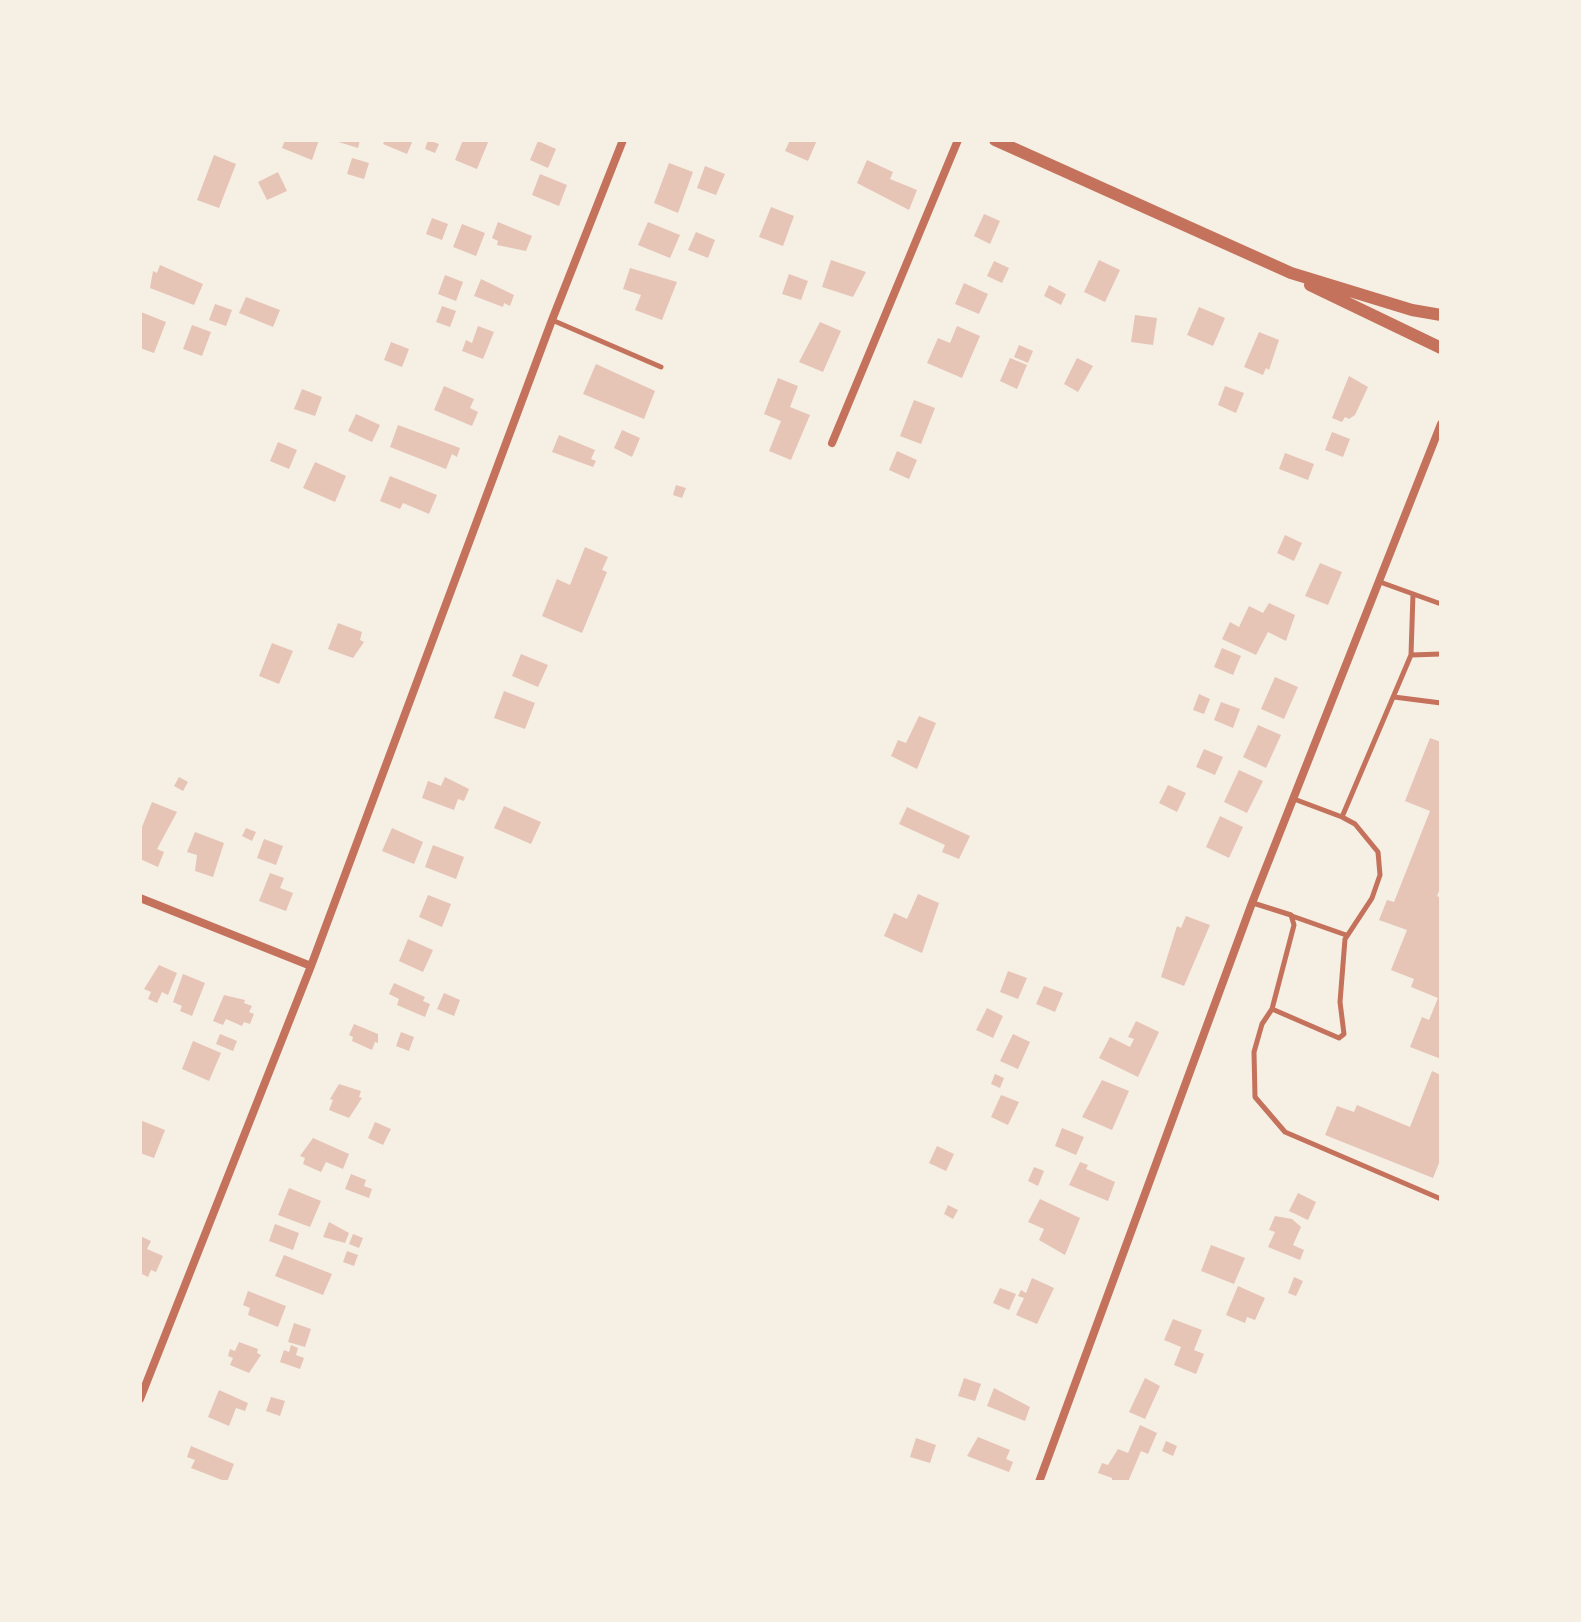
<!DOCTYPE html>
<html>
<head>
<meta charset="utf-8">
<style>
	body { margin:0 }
	#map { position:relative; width:1581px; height:1622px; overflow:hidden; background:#f6efe4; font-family:Karla,sans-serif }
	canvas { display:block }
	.frame { position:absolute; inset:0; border:142px solid #f6efe4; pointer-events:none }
</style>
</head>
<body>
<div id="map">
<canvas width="1581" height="1622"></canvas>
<div class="frame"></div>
</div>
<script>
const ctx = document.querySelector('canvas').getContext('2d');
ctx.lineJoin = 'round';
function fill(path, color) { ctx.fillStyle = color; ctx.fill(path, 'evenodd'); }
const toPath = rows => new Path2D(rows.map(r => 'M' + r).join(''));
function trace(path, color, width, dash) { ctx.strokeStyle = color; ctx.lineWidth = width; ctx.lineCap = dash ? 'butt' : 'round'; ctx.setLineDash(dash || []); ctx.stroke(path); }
const building = toPath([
	[285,140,319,140,312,160,282,148],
	[332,140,360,140,358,148],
	[385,140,413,140,407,154,383,144],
	[428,140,439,144,435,153,425,149],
	[463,140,489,140,477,169,455,160],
	[790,140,817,140,808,161,785,151],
	[538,141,556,149,548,168,530,160],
	[214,155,236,164,219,208,197,200],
	[352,158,369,163,364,179,347,174],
	[867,160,893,172,890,179,917,190,909,210,857,183],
	[669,163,693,172,678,213,654,203],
	[705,166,725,174,716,195,697,188],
	[278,172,287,191,267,200,258,182],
	[540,174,567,185,559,206,532,195],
	[771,207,794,216,783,246,759,237],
	[984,214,1000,221,990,244,974,236],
	[432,218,448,224,442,240,426,234],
	[498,222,532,236,526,251,497,245,498,241,492,238],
	[648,222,680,235,670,258,638,245],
	[462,224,485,233,476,256,453,247],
	[696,232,715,240,708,258,688,250],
	[831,260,866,272,853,297,822,287],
	[1099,260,1120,270,1105,302,1084,292],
	[994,261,1009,268,1002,283,987,276],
	[160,265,203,284,194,305,150,288,153,271,157,273],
	[630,268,677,282,662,320,635,310,641,295,623,289],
	[789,274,808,281,801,300,782,294],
	[445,275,463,282,456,301,438,294],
	[481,279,514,295,510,306,504,303,503,307,474,296],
	[964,283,988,294,979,314,955,304],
	[1049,285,1066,294,1061,305,1044,296],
	[246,297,280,310,273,327,239,313],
	[215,304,232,310,226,326,209,320],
	[442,306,456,311,450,327,436,322],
	[1199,307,1225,318,1213,346,1187,335],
	[141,312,166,322,154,353,140,348],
	[1135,315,1157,318,1153,345,1131,342],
	[820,322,841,331,823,372,799,362],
	[192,325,211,332,202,356,183,349],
	[478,326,494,332,483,359,462,351,466,340,472,343],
	[957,326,980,336,962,378,927,363,938,338,950,343],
	[1259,332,1279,340,1269,370,1266,368,1263,375,1244,367],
	[391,342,409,349,402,367,384,360],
	[1019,345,1033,351,1028,363,1014,357],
	[1010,358,1027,365,1017,389,1000,381],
	[1077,358,1093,366,1078,392,1064,384],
	[596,364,655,391,644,419,583,394],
	[1349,376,1368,387,1355,415,1349,419,1345,417,1342,422,1332,418],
	[778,378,798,386,790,407,810,415,791,460,769,451,781,421,764,414],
	[444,386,474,399,470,408,478,412,472,426,434,410],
	[1225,386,1244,393,1236,413,1218,405],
	[302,389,322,397,315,416,294,409],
	[914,400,935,408,921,444,900,436],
	[356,414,380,425,372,442,348,431],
	[398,425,460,448,457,457,452,454,446,469,390,447],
	[622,430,640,438,632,457,614,448],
	[1332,432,1350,439,1343,457,1325,450],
	[559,435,595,450,591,459,596,461,593,467,552,452],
	[278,442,297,450,289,469,270,461],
	[897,451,917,460,909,479,889,470],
	[1285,453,1314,464,1308,480,1279,469],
	[315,462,346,476,335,502,303,488],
	[390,476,437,495,429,514,403,503,400,509,380,501],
	[676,485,686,488,682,498,673,495],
	[1285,535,1302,543,1294,561,1277,553],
	[585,547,608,557,602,570,607,572,582,633,542,616,557,579,570,585],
	[1320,563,1342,572,1328,605,1305,596],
	[1269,603,1295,615,1286,641,1268,632,1256,655,1222,639,1230,622,1239,627,1249,606,1263,613],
	[338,623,362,632,360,640,364,642,353,658,328,649],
	[272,643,293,651,279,684,259,676],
	[1222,648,1241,656,1233,675,1214,667],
	[521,654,548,665,538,687,512,676],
	[1275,677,1298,687,1284,719,1261,709],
	[504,691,535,703,525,729,494,718],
	[1199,694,1210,699,1204,714,1193,710],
	[1221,702,1240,709,1233,728,1214,720],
	[919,716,936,723,917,769,891,756,898,740,906,743],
	[1258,725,1281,735,1266,768,1243,757],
	[1430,738,1441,742,1441,886,1437,896,1441,898,1441,1059,1410,1047,1422,1017,1429,1020,1438,998,1411,987,1414,979,1391,970,1407,930,1379,920,1387,900,1394,902,1430,811,1405,801],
	[1204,749,1223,757,1215,775,1196,767],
	[1239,770,1263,781,1247,813,1224,802],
	[179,777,188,782,183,791,174,786],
	[445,777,469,789,464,801,458,799,454,810,422,798,428,781,441,786],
	[1168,785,1186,793,1177,812,1159,803],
	[152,802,177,812,157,849,164,852,158,867,140,859,140,832],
	[504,806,541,822,531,844,494,828],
	[907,807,970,836,959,859,942,852,945,845,899,824],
	[1220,816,1243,827,1229,858,1206,847],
	[246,828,256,832,252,841,242,836],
	[392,828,423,842,414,864,382,851],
	[195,832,224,843,213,877,195,871,197,855,187,852],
	[264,839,283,846,276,865,257,858],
	[433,845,464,857,456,879,425,867],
	[270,873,284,878,280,888,293,893,286,911,259,901],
	[918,894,939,903,922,953,884,936,894,913,907,919],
	[428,895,451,904,442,927,419,917],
	[1186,916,1210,925,1184,986,1161,977,1177,926,1181,928],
	[408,939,433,950,423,972,399,961],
	[159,965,177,973,168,995,162,992,157,1003,148,999,151,992,144,989],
	[1008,971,1027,978,1018,999,1000,992],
	[183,974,205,983,192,1016,180,1011,182,1006,173,1002],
	[394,983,425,997,423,1001,430,1004,425,1017,397,1005,399,999,389,994],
	[1044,986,1063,993,1055,1012,1036,1004],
	[444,993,460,1000,454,1016,437,1009],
	[224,995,245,1000,244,1003,252,1006,249,1012,254,1014,250,1024,244,1022,242,1026,226,1019,223,1025,213,1021],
	[987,1008,1003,1016,993,1038,976,1030],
	[1136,1021,1159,1032,1138,1077,1099,1058,1110,1037,1130,1047,1134,1039,1128,1037],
	[354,1024,378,1034,378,1043,375,1042,372,1050,352,1041,353,1037,349,1035],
	[401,1032,414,1037,409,1051,396,1046],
	[220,1034,237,1041,233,1051,216,1044],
	[1013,1034,1030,1042,1018,1069,1000,1061],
	[193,1041,221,1053,209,1081,182,1069],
	[1432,1071,1441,1075,1441,1158,1433,1178,1325,1135,1337,1106,1354,1112,1357,1105,1410,1127],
	[995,1074,1004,1078,1000,1088,991,1084],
	[1102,1080,1129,1091,1112,1130,1082,1117],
	[339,1084,361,1091,359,1097,362,1098,349,1118,329,1110,333,1100,330,1099],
	[1001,1095,1019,1102,1008,1125,991,1117],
	[140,1120,165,1130,154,1158,140,1153],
	[375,1122,391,1129,383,1145,368,1138],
	[1062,1128,1084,1137,1076,1155,1055,1146],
	[313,1138,349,1154,343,1169,326,1162,321,1172,303,1164,305,1158,300,1156],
	[937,1146,954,1154,946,1171,929,1163],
	[1080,1162,1088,1165,1086,1169,1115,1182,1108,1201,1069,1185],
	[1034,1167,1044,1171,1038,1186,1028,1181],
	[351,1174,366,1180,364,1186,372,1189,369,1198,345,1189],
	[289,1188,321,1201,310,1227,278,1215],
	[1298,1193,1316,1202,1308,1220,1289,1211],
	[1040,1199,1080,1218,1065,1255,1039,1240,1044,1229,1028,1222],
	[948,1205,958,1210,953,1219,944,1214],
	[1275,1216,1292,1219,1301,1227,1293,1245,1304,1250,1300,1260,1268,1247,1275,1232,1269,1230],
	[329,1222,349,1233,345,1243,323,1237],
	[275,1224,299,1233,293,1250,269,1241],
	[353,1234,363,1238,359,1248,349,1244],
	[140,1236,151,1241,147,1249,163,1256,156,1272,151,1270,148,1277,140,1273],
	[1211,1245,1245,1258,1234,1284,1201,1271],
	[347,1251,358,1255,354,1266,343,1262],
	[284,1255,332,1274,323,1295,275,1276],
	[1294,1277,1303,1281,1296,1296,1288,1293],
	[1032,1278,1054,1288,1037,1324,1016,1315,1024,1298,1018,1296,1021,1290,1026,1293],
	[1238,1286,1265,1298,1255,1320,1247,1317,1245,1323,1226,1315],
	[1000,1288,1016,1294,1009,1310,993,1303],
	[248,1291,286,1306,278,1327,248,1315,250,1308,243,1305],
	[1173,1319,1202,1330,1194,1350,1204,1354,1196,1374,1174,1365,1181,1347,1164,1340],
	[294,1323,311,1329,305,1347,288,1342],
	[239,1342,258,1349,257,1353,261,1355,249,1373,230,1365,233,1358,228,1356,230,1349,235,1351],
	[291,1345,298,1348,296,1355,304,1358,300,1369,280,1362,284,1350,289,1352],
	[964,1378,981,1384,975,1401,958,1396],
	[1145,1378,1160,1386,1145,1419,1129,1412],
	[994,1388,1030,1407,1025,1421,987,1406],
	[219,1390,248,1403,245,1411,236,1408,229,1426,208,1417],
	[271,1397,285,1401,280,1416,266,1411],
	[1140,1425,1157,1433,1148,1454,1141,1451,1128,1482,1112,1482,1112,1478,1098,1473,1102,1463,1108,1465,1118,1449,1128,1453],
	[978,1437,1010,1450,1006,1459,1013,1462,1009,1472,967,1456],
	[916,1438,936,1445,930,1463,910,1457],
	[1166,1441,1177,1446,1173,1456,1162,1451],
	[191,1446,234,1464,227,1482,191,1468,195,1460,187,1457]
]);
const service = toPath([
	[552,320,661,367],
	[1380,582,1441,604],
	[1411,655,1441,654],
	[1394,697,1441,703],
	[1294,799,1342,817,1411,655,1413,594],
	[1253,903,1291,915,1294,925,1272,1009,1262,1024,1254,1052,1255,1097,1285,1132,1441,1199],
	[1292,916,1346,935],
	[1272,1009,1339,1038,1344,1034,1340,1002,1345,939,1372,898,1380,875,1378,852,1355,824,1342,817]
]);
const minor = toPath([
	[832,443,958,140],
	[140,898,311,966],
	[140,1399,311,966,552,320,623,140],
	[1039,1482,1252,903,1441,424]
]);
const tertiary = toPath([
	[995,140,1291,273,1412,310,1441,315],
	[1310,285,1441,348]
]);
fill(building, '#e6c5b7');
trace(service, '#c5725c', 5);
trace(minor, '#c5725c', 8);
trace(tertiary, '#c5725c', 12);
</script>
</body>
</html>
